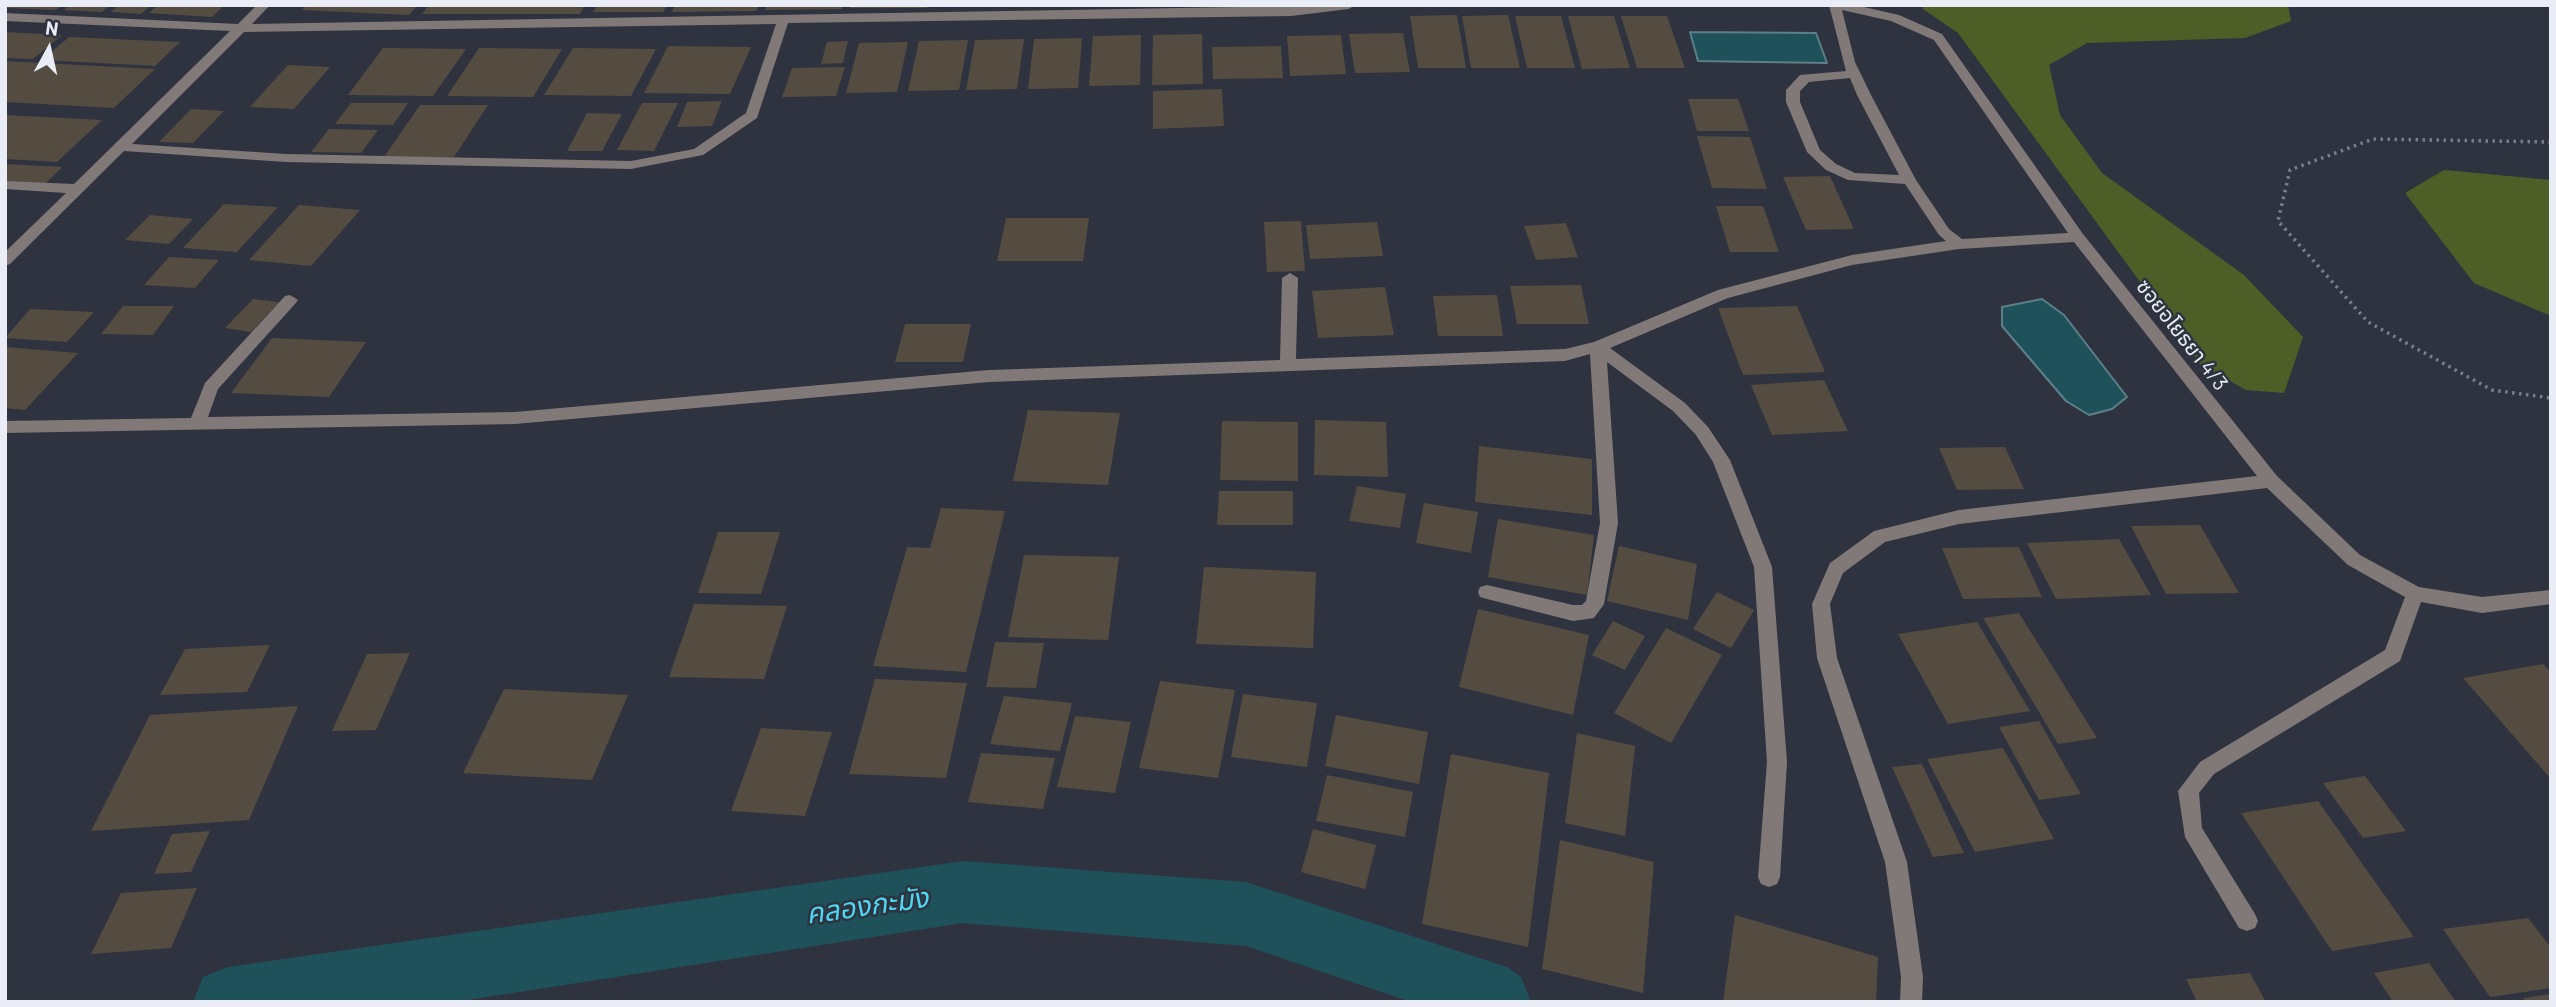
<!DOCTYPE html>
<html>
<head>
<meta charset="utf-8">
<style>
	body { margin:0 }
	#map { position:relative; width:2556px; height:1007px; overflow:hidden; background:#2f333f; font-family:Barlow,sans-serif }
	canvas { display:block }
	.frame { position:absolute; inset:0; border:7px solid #eaedf5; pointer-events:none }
	.north { position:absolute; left:14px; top:14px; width:70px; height:70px; -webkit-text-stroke:5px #2f333f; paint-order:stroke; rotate:8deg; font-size:19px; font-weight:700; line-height:28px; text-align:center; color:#eaedf5 }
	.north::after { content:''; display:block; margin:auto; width:24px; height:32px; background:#eaedf5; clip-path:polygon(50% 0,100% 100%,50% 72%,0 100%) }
</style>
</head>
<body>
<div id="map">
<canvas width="2556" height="1007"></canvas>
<div class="frame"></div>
<div class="north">N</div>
</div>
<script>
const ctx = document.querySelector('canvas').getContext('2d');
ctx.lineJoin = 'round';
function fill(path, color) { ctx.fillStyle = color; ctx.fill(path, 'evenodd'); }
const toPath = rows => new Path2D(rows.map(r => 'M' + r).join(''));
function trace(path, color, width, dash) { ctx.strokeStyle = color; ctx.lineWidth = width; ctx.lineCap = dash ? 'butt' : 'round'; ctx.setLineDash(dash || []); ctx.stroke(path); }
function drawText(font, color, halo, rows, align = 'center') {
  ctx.font = font + ' Barlow,"Noto Sans Thai",sans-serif'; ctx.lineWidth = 5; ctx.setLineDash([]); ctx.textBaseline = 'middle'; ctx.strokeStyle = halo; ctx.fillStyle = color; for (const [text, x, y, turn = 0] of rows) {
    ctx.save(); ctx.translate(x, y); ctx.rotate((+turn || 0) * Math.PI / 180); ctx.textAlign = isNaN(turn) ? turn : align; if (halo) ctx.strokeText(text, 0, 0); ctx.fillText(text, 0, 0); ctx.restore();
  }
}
const green = toPath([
	[1923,5,2288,5,2291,21,2245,38,2087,43,2049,65,2060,115,2102,173,2244,275,2303,337,2284,393,2246,390,2200,364,1958,33,1923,9],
	[2444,170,2551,180,2551,316,2474,283,2405,193]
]);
const water = toPath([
	[1690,32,1816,33,1827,63,1698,61,1690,32],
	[2042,299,2064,315,2127,397,2112,409,2089,415,2066,401,2002,326,2002,307,2042,299]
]);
const canal = toPath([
	[963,861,1246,882,1507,967,1521,977,1531,1002,1411,1002,1246,946,963,923,455,1002,193,1002,203,977,228,967,963,861]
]);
const building = toPath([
	[10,5,62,5,56,10,7,8],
	[69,5,110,5,102,12,64,10],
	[119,5,151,5,141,14,111,12],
	[158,5,224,5,212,17,149,13],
	[307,5,418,5,409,15,302,10],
	[429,5,585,5,580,14,422,14],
	[597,5,667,5,663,12,593,12],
	[675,5,759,5,756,11,672,12],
	[767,5,843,5,842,9,765,10],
	[851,5,927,5,927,8,850,8],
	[1457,15,1466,68,1418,68,1410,16],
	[1508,15,1520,68,1471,68,1462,16],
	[1515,16,1561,16,1575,68,1527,68],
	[1568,16,1614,16,1630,68,1582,69],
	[1621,16,1667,16,1685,68,1637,68],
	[5,32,62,35,33,59,5,58],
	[1403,33,1410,72,1355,73,1349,34],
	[1202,34,1203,84,1152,85,1153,35],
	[1141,35,1140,85,1089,86,1093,36],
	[1341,35,1346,74,1290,76,1287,36],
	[69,37,180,42,155,66,42,60],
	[1082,38,1078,88,1028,89,1034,39],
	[1024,39,1017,89,966,90,975,40],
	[968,40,959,90,908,91,919,41],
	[848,41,843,63,821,64,827,42],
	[908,42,897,92,846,93,859,43],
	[668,46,751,47,730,94,644,93],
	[1281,46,1283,78,1213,79,1212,47],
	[383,48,466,49,433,96,348,95],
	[479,48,562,49,533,97,447,96],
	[573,48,656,49,631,96,544,95],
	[5,61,155,69,114,108,5,102],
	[288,65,330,67,294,109,250,107],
	[845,67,836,96,782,97,792,68],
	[1222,89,1224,126,1153,129,1153,91],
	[1688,99,1738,99,1749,131,1697,131],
	[722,101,712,126,677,127,687,102],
	[351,103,408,103,393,125,335,124],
	[642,103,678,103,654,151,617,150],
	[420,105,488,105,454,157,384,157],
	[191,109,224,111,193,143,159,142],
	[587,113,622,114,602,151,567,151],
	[5,115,102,120,57,162,5,159],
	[329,129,378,130,361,153,311,152],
	[1697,136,1750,137,1767,189,1712,188],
	[7,164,62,167,42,187,5,185],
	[1830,176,1854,229,1806,230,1783,177],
	[224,204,278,207,237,252,183,248],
	[299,205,360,210,311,266,249,260],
	[1716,206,1763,206,1779,252,1730,252],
	[150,215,193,219,169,244,125,240],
	[1006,218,1089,218,1083,261,997,261],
	[1301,221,1305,271,1267,272,1264,222],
	[1377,222,1383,256,1310,259,1306,225],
	[1566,223,1578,257,1536,260,1524,226],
	[169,257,219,260,195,288,144,285],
	[1581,285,1589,324,1517,324,1510,286],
	[1385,287,1394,335,1318,338,1312,291],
	[1497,295,1503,336,1438,336,1433,296],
	[253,299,279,302,251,332,225,328],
	[123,306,174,306,153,335,101,334],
	[1797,306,1825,372,1743,375,1718,308],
	[30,309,94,312,67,342,5,338],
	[905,324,971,324,963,362,895,362],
	[272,338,366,342,329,397,231,393],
	[5,347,78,353,25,410,5,408],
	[1824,380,1848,431,1772,435,1751,385],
	[1028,410,1120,413,1108,485,1013,481],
	[1315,420,1386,422,1388,477,1314,475],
	[1222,421,1298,422,1298,481,1220,480],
	[1479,446,1592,459,1592,515,1475,502],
	[2005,447,2024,489,1957,490,1939,448],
	[1357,486,1406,494,1400,528,1349,521],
	[1219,491,1293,491,1293,525,1217,525],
	[1424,503,1478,512,1471,553,1416,543],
	[941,508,1005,511,966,672,873,666,907,547,930,548],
	[1498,519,1594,535,1587,595,1488,577],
	[2200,525,2239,593,2166,594,2131,526],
	[718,532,780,532,761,594,698,593],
	[2119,539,2151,595,2056,599,2027,543],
	[1619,546,1697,564,1688,620,1607,601],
	[2019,547,2042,597,1963,599,1942,548],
	[1024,555,1119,557,1108,640,1008,637],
	[1204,567,1316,572,1313,648,1196,644],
	[1717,592,1754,610,1731,648,1693,629],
	[694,604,787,606,764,679,669,677],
	[1478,609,1589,635,1573,715,1459,687],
	[2019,613,2097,738,2058,744,1983,618],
	[1613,621,1645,636,1625,670,1592,655],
	[1977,622,2030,711,1948,724,1898,634],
	[1666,628,1722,655,1671,743,1614,713],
	[995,642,1044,643,1036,688,986,687],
	[270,645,247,692,160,695,185,649],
	[410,653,376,730,332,731,367,654],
	[2543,664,2551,672,2551,779,2463,678],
	[875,679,967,683,946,778,849,774],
	[1160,681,1235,690,1218,778,1139,768],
	[504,689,628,695,592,780,463,773],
	[1243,694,1317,703,1307,767,1231,757],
	[1004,696,1072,703,1060,751,990,744],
	[298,706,249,820,91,831,150,715],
	[1336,715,1428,732,1419,784,1325,766],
	[1075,716,1131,722,1115,793,1057,787],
	[2039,721,2081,794,2039,800,1999,727],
	[761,728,832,732,805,816,731,811],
	[1577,733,1635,746,1625,836,1565,823],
	[2003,748,2054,839,1975,852,1927,759],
	[981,753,1055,758,1043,809,968,802],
	[1451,754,1549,773,1528,947,1422,924],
	[1922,764,1964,853,1933,857,1892,767],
	[1327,775,1413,792,1405,837,1316,821],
	[2365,776,2406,831,2363,838,2323,783],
	[2318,801,2414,937,2332,951,2241,813],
	[1313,829,1376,845,1365,889,1301,872],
	[210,831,191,872,154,874,172,834],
	[1560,840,1654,862,1643,993,1542,969],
	[197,888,171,948,91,954,121,893],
	[1735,915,1878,957,1876,1002,1723,1002],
	[2528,918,2551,948,2551,988,2490,997,2443,929],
	[2429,963,2456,1002,2393,1002,2374,973],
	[2250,973,2266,1002,2197,1002,2186,979],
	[2551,994,2551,1002,2526,1002,2523,998]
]);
const path = toPath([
	[2551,142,2373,139,2290,170,2278,221,2368,322,2492,390,2551,398]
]);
const minor = toPath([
	[257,5,270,5,252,24,1355,5,1349,9,1291,16,788,23,757,118,703,155,631,169,286,162,124,151,10,264,5,266,5,252,66,193,5,189,5,181,74,184,230,31,5,21,5,13,238,24,257,5],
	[776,24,746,113,694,149,631,161,286,154,132,144,244,32,776,24],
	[1829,5,1855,5,1899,15,1942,34,2083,234,2277,476,2360,555,2419,587,2482,597,2551,590,2551,604,2482,613,2421,602,2400,661,2214,774,2199,793,2202,828,2255,914,2258,921,2255,928,2247,931,2239,928,2185,837,2178,791,2200,762,2385,650,2405,597,2348,565,2267,488,1959,524,1885,542,1843,573,1830,604,1837,658,1907,862,1923,977,1922,1002,1900,1002,1901,977,1885,862,1817,658,1812,604,1830,563,1874,531,1959,510,2257,476,2074,242,1959,249,1852,265,1728,298,1610,348,1685,403,1708,427,1730,460,1772,567,1787,762,1780,877,1777,884,1769,887,1761,884,1758,877,1767,762,1754,567,1713,462,1696,435,1673,411,1607,362,1618,523,1604,604,1594,618,1573,621,1487,599,1480,597,1478,592,1480,587,1487,585,1573,605,1582,605,1586,601,1600,523,1590,354,1565,361,989,382,515,424,5,433,5,421,191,418,205,383,285,296,290,295,298,300,295,304,218,389,208,417,515,412,989,370,1280,360,1282,278,1290,273,1298,278,1296,359,1565,349,1594,342,1718,290,1852,255,1946,241,1939,235,1905,184,1848,180,1826,170,1807,152,1786,102,1786,90,1800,75,1846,71,1829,5],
	[1842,10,1891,21,1934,40,2068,233,1962,239,1949,229,1916,180,1871,95,1855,62,1842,10],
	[1850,78,1857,95,1899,175,1855,173,1836,164,1820,150,1800,102,1800,91,1809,82,1850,78]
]);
const streetNames = [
	["ซอยอโยธยา 4/3",2182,335,52]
];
const nearWaternames = [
	["คลองกะมัง",867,906,-8]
];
fill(green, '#4e5e26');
fill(water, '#1f515b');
trace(water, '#5c8089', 2);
fill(canal, '#1f515b');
fill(building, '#544c40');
trace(path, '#7b7f89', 3.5, [2.5, 4.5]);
fill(minor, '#817978');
drawText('21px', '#eaedf5', '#2f333f', streetNames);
drawText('italic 28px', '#4cd7f2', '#2f333f', nearWaternames);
</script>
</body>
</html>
